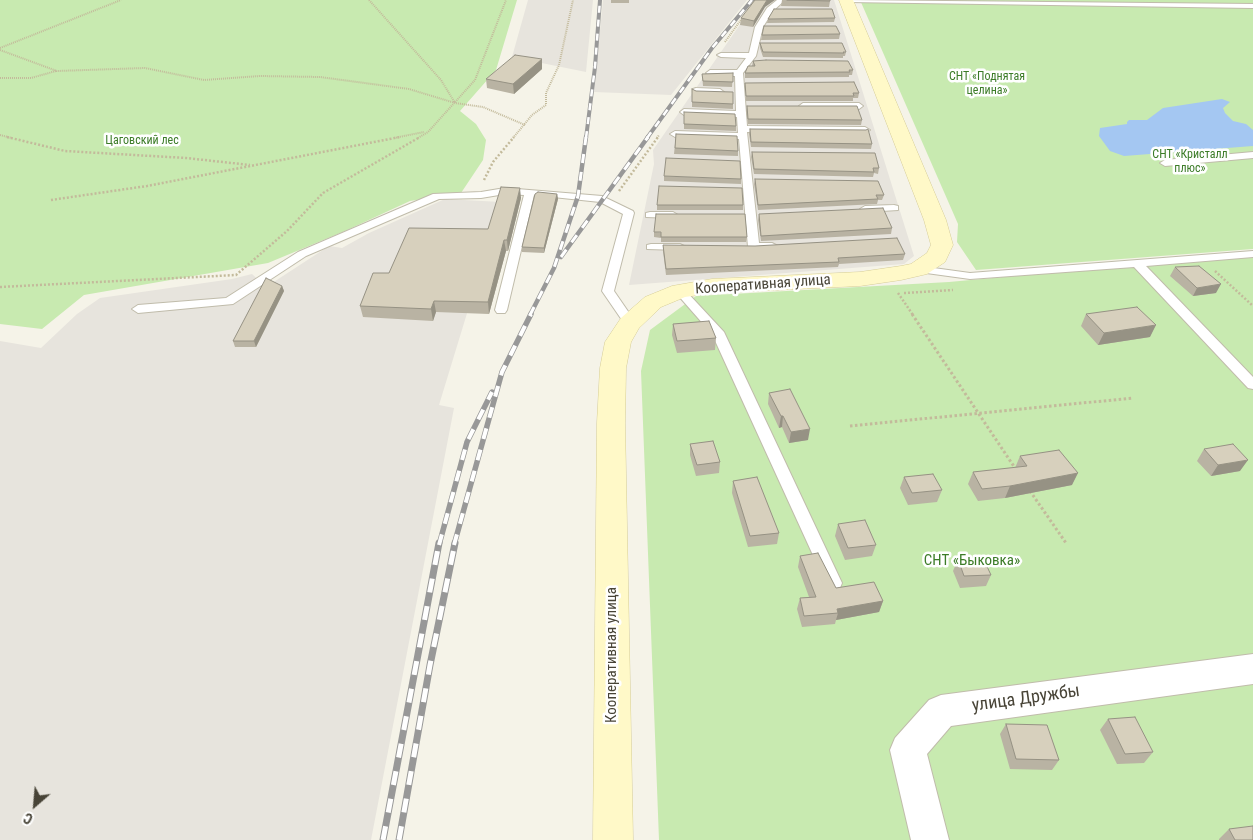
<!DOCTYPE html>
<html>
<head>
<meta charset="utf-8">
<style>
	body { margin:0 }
	#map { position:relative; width:1253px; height:840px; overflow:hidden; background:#f5f3e8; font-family:"Roboto Condensed",sans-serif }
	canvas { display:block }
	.north { position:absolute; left:10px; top:780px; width:50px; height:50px; -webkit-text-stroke:4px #fff; paint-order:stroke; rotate:207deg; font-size:14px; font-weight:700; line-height:20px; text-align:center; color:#484437 }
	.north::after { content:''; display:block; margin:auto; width:18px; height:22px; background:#484437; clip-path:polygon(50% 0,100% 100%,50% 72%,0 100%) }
</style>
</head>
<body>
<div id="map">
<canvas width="1253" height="840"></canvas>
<div class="north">С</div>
</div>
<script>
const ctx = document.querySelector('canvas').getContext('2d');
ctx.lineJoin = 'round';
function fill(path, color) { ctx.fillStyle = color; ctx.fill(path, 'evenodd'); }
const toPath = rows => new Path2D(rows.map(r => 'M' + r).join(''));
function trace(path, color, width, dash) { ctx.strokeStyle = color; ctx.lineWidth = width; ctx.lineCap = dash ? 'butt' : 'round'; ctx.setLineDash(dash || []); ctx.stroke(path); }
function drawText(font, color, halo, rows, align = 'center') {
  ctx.font = font + ' "Roboto Condensed",sans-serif'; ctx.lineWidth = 5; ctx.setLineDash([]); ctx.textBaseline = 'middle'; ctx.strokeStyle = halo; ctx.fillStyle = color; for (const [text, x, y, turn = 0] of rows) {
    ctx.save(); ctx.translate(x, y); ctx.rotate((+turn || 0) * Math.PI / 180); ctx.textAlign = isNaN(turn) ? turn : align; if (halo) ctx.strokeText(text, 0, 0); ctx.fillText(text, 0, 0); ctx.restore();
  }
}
const industrial = toPath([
	[528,0,593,0,586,72,512,57],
	[603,0,747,0,671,95,594,92],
	[757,0,834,0,914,256,904,264,629,285,654,164,653,150],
	[445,199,501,202,439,405,454,408,371,840,0,840,0,341,41,348,77,314,100,298,232,279,252,274,266,287,329,246,342,248,369,233]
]);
const green = toPath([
	[0,0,517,0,496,70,460,111,476,124,486,140,483,160,461,193,410,201,345,231,268,263,84,295,42,329,0,324],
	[860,0,1253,0,1253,249,976,270,957,242,958,224],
	[1253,254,1253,840,659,840,641,371,650,330,696,296,949,282]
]);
const water = toPath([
	[1222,99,1230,102,1223,108,1225,113,1233,121,1246,124,1253,130,1253,146,1124,156,1110,151,1099,136,1100,128,1127,124,1127,122,1129,120,1147,120,1163,108]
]);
const pathFar2 = toPath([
	[369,0,441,80,455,103],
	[748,10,755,0],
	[725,42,743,17],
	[0,48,121,0],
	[0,50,57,71,145,68,204,80,260,76,320,77,409,89,455,103,483,107,525,125],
	[0,78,31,78,56,71],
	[0,135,12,138],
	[394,138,424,132],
	[418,138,428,132,475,80,506,0],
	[513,138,532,115,546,105,546,93,559,65,573,0],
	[657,138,659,135]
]);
const pathFar1 = toPath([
	[7,137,65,151,186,158,250,165],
	[484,180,493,162,514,137],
	[619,191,658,137],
	[51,200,147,186,400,137],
	[1215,271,1253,306],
	[0,287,236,275,287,231,323,193,420,137],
	[898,293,913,315],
	[904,293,953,290]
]);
const path = toPath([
	[912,314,1017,471],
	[850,426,1133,398],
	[1030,491,1066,543]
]);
const service = toPath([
	[777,0,785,0,773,11,763,27,756,56,743,73,747,126,865,127,870,130,865,133,747,132,759,243,772,243,778,246,772,249,754,250,748,247,739,139,675,137,670,134,675,131,738,133,737,117,684,115,680,112,684,109,736,111,735,76,710,76,706,73,710,70,737,70,746,58,721,57,717,55,721,53,749,53,755,27,767,8,777,0],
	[843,0,1253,4,1253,8,847,2,843,0],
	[696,88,720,89,724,92,720,95,693,93,693,89,696,88],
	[803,103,859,103,863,106,859,109,800,108,799,106,803,103],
	[1253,152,1253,158,1165,166,1160,163,1165,160,1253,152],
	[505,188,602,196,633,211,634,213,614,291,636,323,634,326,626,326,602,291,623,214,600,202,534,195,507,310,505,313,497,313,495,310,524,195,505,194,481,198,439,199,306,256,233,304,138,313,132,309,138,305,226,298,298,252,433,194,481,192,505,188],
	[894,205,898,206,898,210,865,212,860,209,865,206,894,205],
	[650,212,673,212,678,215,673,218,646,217,646,213,650,212],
	[651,244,680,244,686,247,680,250,647,249,647,245,651,244],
	[1253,251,1253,257,1146,266,1253,377,1253,389,1248,388,1134,267,970,279,919,272,913,269,919,266,970,273,1253,251],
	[680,287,684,289,724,332,842,583,840,588,834,590,828,588,712,334,676,293,674,291,676,289,680,287]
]);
const minor = toPath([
	[1253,654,1253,684,951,726,927,754,949,840,911,840,890,750,895,738,929,700,941,695,1253,654]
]);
const secondary = toPath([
	[839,0,853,0,946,220,953,245,945,262,927,274,901,280,860,286,712,293,685,297,661,307,639,328,631,342,626,368,625,423,633,840,593,840,597,423,600,368,605,342,621,318,645,297,672,286,712,279,860,272,901,266,911,264,927,253,931,245,924,220,839,0]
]);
const railFar3 = toPath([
	[586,138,595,67,600,0],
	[647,138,712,48,752,0]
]);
const railFar2 = toPath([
	[561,257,648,137],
	[530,315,554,268,578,196,586,137]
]);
const railFar1 = toPath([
	[439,545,467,442,492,392],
	[454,545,502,372,531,314]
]);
const rail = toPath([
	[383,840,439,543],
	[399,840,430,665,455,543]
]);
const wall = toPath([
	[611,0,629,0,629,3,611,3],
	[782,0,830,1,829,7,781,6],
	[765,7,753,27,740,25,741,18],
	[835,18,834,22,767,23,768,19],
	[840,34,839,39,761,40,762,35],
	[760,43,846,52,845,56,843,56,843,58,763,57,760,48],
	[542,59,542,69,514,94,487,88,486,79],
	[753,61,853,70,852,75,849,75,849,77,745,78,745,73,752,66],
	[733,73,732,87,703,86,702,74],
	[745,83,859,93,858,98,853,98,853,101,746,101],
	[692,89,696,91,733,104,733,109,692,107],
	[747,106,862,120,861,125,748,124,746,111],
	[684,112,736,126,736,131,684,129],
	[750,129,872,144,871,149,751,147,749,134],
	[676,134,738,151,738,156,674,154],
	[752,152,879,168,878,174,874,173,873,177,754,174,751,157],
	[664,176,741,179,741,184,664,181],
	[755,179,884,195,882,200,878,200,877,204,758,210,754,184],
	[557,194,558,199,544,253,522,252,522,247],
	[521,198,508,251,506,251,489,314,436,312,433,321,363,317,360,306,389,273,488,229],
	[657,205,743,205,743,210,657,210],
	[759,214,892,228,891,234,761,241,758,220],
	[654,232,747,237,746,242,661,242,661,238,654,237],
	[663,245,905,254,903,260,839,264,838,267,666,275,663,251],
	[1175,267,1216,293,1193,296,1170,276],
	[282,286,284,291,256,347,235,347,233,341],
	[1086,314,1150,337,1098,345,1081,326],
	[673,324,716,338,715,350,677,353,672,335],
	[769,393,808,440,789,443,782,427,779,428,768,404],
	[690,444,720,462,719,473,696,476,690,455],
	[1204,449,1240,471,1211,476,1197,461],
	[1020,456,1072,485,1005,498,978,501,968,484,973,472,1015,468],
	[904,477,942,490,937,502,908,505,900,488],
	[733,481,779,533,777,544,748,547,732,493],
	[838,524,876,545,872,556,845,560,835,536],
	[800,556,836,588,883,601,879,612,836,620,835,624,802,627,797,609,800,598,809,597,798,567],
	[958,559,991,575,986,586,960,588,953,571],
	[1108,719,1153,752,1144,763,1117,764,1100,730],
	[1006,724,1059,760,1052,770,1010,769,1000,734],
	[1229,829,1253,840,1219,840,1219,839]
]);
const shadedWall = toPath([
	[767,0,775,0,765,7,753,27,754,21],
	[542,59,542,69,514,94,513,84],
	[520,188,521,198,508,251,507,240],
	[557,194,558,199,544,253,544,248],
	[504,240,506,251,489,314,488,302],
	[1221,284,1216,293,1193,296,1197,288],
	[282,286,284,291,256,347,254,341],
	[434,301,436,312,433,321,431,309],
	[1156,325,1150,337,1098,345,1104,333],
	[781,416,783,416,782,427,779,428],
	[810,429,808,440,789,443,791,432],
	[1248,460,1240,471,1211,476,1218,465],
	[1078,473,1072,485,1005,498,1010,486],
	[883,601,879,612,836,620,838,613,837,609]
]);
const building = toPath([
	[755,0,767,0,754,21,741,18,755,0],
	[787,0,830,0,830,1,787,0],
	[774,9,832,9,835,18,768,19,774,9],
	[764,26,836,26,840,34,762,35,764,26],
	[760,43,842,43,846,52,843,52,844,53,763,52,760,43],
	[515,55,542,59,513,84,486,79,515,55],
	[766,60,848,61,853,70,849,70,850,72,745,73,748,66,755,66,753,61,766,60],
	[733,73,733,82,703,81,702,74,733,73],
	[854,82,859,93,853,93,854,96,746,96,745,83,854,82],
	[692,89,696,91,733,92,733,104,692,102,692,89],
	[747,106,857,106,862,120,748,119,747,106],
	[684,112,735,114,736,126,684,124,684,112],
	[750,129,866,130,868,129,872,144,751,142,750,129],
	[676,134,737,136,738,151,675,148,676,134],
	[752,152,875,153,879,168,873,168,874,172,754,169,752,152],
	[666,158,740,161,741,179,664,176,666,158],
	[755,179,878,181,884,195,876,195,878,199,758,205,755,179],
	[659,186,742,188,743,205,657,205,659,186],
	[501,187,520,188,507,240,504,240,488,302,434,301,431,309,360,306,373,273,389,273,409,228,488,229,501,187],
	[538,192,557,194,544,248,522,247,535,194,538,192],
	[883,208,892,228,761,236,759,214,883,208],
	[656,214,745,214,747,237,661,237,661,232,654,232,656,214],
	[897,238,905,254,838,258,839,262,666,269,663,245,755,246,897,238],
	[1199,266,1221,284,1197,288,1175,267,1199,266],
	[266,278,282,286,254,341,233,341,266,278],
	[1137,307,1156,325,1104,333,1086,314,1137,307],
	[709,321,716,338,677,341,673,324,709,321],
	[790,389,810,429,791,432,783,416,781,416,769,393,790,389],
	[713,441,720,462,697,465,690,444,713,441],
	[1233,444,1248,460,1218,465,1204,449,1233,444],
	[1059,450,1078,473,1010,486,982,489,973,472,1027,466,1020,456,1059,450],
	[933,474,942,490,912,493,904,477,933,474],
	[757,477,779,533,750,536,733,481,757,477],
	[865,520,876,545,848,548,838,524,865,520],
	[818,553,836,588,874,582,883,601,837,609,838,613,804,616,800,598,816,597,800,556,818,553],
	[983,558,991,575,964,576,958,559,983,558],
	[1135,717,1153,752,1125,754,1108,719,1135,717],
	[1006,724,1047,725,1059,760,1016,759,1006,724],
	[1253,826,1253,840,1235,840,1229,829,1253,826]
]);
const farParknames = [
	["СНТ «Поднятая",987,77],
	["целина»",987,91],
	["Цаговский лес",142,141],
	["СНТ «Кристалл",1190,155],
	["плюс»",1190,169]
];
const streetNames = [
	["Кооперативная улица",763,285,-4],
	["Кооперативная улица",612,655,-90]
];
const parkNames = [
	["СНТ «Быковка»",972,561]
];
const nearStreetnames = [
	["улица Дружбы",1026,699,-8]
];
fill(industrial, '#e7e4dd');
fill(green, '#c8eab0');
fill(water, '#a4c7f2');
trace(service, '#c0bcab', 2);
trace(minor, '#c0bcab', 2);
trace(secondary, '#d6cd97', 1);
trace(pathFar2, '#c3ba9b', 2, [1, 1]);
trace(pathFar1, '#c3ba9b', 2.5, [2, 2]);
trace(path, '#c3ba9b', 3, [2.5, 2.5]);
fill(service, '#fff');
fill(minor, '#fff');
fill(secondary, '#fff9c8');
trace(railFar3, '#989898', 4);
trace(railFar2, '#989898', 4.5);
trace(railFar1, '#989898', 5.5);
trace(rail, '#989898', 7);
trace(railFar3, '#fff', 2.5, [7]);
trace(railFar2, '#fff', 3, [9]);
trace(railFar1, '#fff', 4, [11]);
trace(rail, '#fff', 5, [14]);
fill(wall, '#b9b3a3');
fill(shadedWall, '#969284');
fill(building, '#d7d0bd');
trace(building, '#969284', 1);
drawText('12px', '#3c7c28', '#fff', farParknames);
drawText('15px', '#484437', '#fff', streetNames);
drawText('15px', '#3c7c28', '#fff', parkNames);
drawText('18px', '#484437', '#fff', nearStreetnames);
</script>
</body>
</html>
